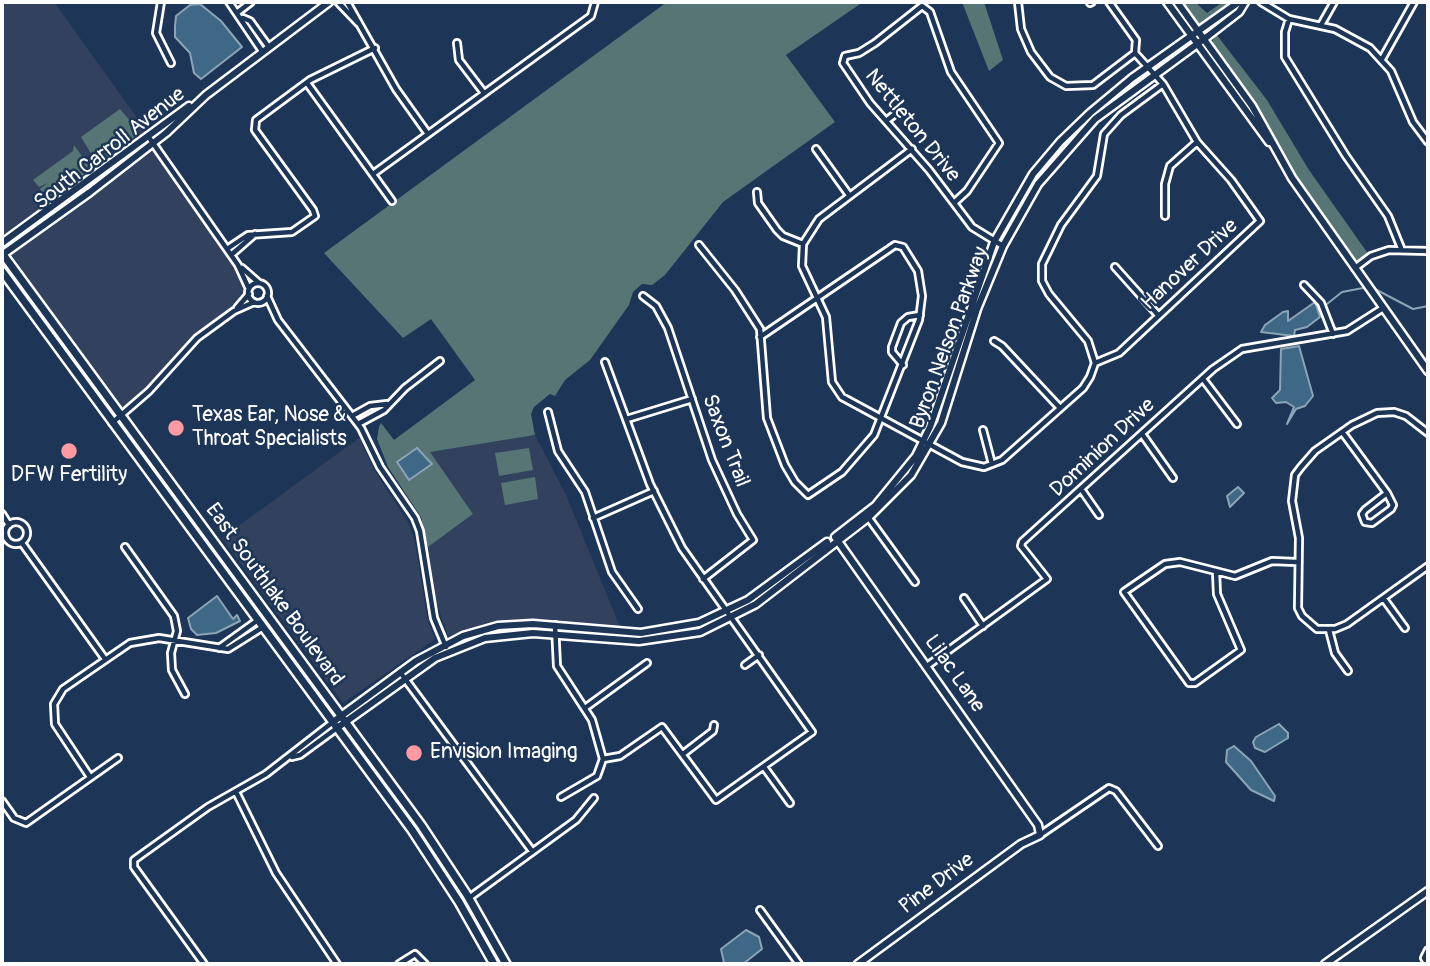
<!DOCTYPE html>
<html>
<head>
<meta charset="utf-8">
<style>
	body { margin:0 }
	#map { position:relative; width:1430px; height:966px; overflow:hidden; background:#1d3557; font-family:Pangolin,sans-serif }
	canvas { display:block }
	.frame { position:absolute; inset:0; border:4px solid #fff; pointer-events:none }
</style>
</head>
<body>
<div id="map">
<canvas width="1430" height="966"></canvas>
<div class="frame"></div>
</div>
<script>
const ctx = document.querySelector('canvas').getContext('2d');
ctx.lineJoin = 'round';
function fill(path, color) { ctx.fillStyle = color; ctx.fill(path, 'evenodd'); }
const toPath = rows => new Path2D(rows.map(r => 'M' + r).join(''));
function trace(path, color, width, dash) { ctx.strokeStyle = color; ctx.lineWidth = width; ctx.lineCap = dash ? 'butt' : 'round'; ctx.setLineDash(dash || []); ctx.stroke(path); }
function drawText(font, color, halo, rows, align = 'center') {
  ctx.font = font + ' Pangolin,sans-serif'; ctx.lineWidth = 5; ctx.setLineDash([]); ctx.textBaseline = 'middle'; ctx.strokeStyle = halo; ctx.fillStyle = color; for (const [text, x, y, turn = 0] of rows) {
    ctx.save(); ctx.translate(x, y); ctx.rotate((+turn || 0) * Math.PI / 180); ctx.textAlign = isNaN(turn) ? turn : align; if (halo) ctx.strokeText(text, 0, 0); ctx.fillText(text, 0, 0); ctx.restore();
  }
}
const built = toPath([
	[2,2,54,2,148,133,2,237],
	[149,152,154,152,161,159,243,276,247,293,238,304,191,339,140,395,119,409,44,307,11,253],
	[535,435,566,495,620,627,535,619,491,623,448,636,436,600,428,547,473,514,429,452],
	[359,438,374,470,408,522,415,542,428,622,435,639,343,703,222,538]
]);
const green = toPath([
	[667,2,863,2,786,55,835,122,723,202,665,275,652,285,642,284,633,292,629,305,590,360,565,380,555,396,550,394,534,407,531,414,535,435,430,452,473,514,428,547,421,517,388,467,377,439,379,427,381,423,394,440,475,380,431,319,403,338,324,253],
	[962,2,984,2,1003,60,989,71],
	[1181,2,1195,2,1207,13,1223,2,1237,2,1201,26],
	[1216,34,1267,100,1309,170,1369,255,1359,261,1351,257,1281,155,1211,44],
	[120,109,138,130,137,135,103,159,95,160,81,137],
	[74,145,88,165,86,172,60,195,46,202,40,189,48,183,39,187,33,180,73,151],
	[529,448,533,470,499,476,495,453],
	[535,477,538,499,505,505,501,483]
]);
const water = toPath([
	[200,4,221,21,242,47,201,79,194,73,190,53,175,37,175,26,176,16,190,5,200,4],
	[1315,302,1320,317,1307,327,1295,330,1294,336,1261,332,1265,325,1283,312,1288,311,1288,321,1315,302],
	[1299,346,1313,396,1305,406,1296,409,1287,424,1294,407,1286,402,1276,403,1272,398,1280,390,1281,349,1299,346],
	[417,448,432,464,409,480,397,462,417,448],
	[1238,487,1244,493,1230,507,1227,496,1238,487],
	[217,596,233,619,237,615,240,621,216,633,197,635,191,629,188,618,217,596],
	[1279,724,1288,733,1288,738,1265,752,1255,748,1253,742,1256,737,1279,724],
	[1234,746,1251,761,1275,796,1274,801,1251,790,1226,762,1227,750,1234,746],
	[746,930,759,937,762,949,743,964,724,963,721,949,746,930]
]);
const stream = toPath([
	[1375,289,1413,309,1428,306],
	[1327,304,1342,292,1363,288]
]);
const street = toPath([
	[161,2,156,33,171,63],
	[229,2,262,51],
	[338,2,358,23],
	[347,2,396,89,428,134],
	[1018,2,1021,29,1031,52,1050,77,1066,86,1093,85,1135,53],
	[1109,2,1136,40,1135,53],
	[1261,2,1289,19,1335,29,1370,48,1391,71,1413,122,1428,142],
	[1090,3,1092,2],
	[238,12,251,2],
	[243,18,250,21,268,46],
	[1289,19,1285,32,1285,57,1346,156,1388,216,1401,248],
	[1321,25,1334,2],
	[457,43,459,60,484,93],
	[1382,59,1414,2],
	[307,83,392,201],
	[886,121,895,114],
	[148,136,238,265,249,289],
	[816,149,849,195],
	[912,149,819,219,803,244,802,266,826,317,832,382,842,397,962,462,984,467,1002,460,1083,388,1090,377,1095,363,1088,341,1049,294,1042,281,1042,264,1061,225,1097,176,1104,134,1121,115,1163,84],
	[373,174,591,16,595,2],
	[757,192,758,203,777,230,783,236,803,244],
	[954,203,967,191,999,143,951,72,930,12,922,6,875,43,859,53,845,56,843,63,870,103,929,170,966,219,972,227,1003,246],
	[1165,216,1165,184,1170,166,1197,142],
	[699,245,735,290,760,329,767,418,785,465,795,482,808,495,842,472,874,435,919,320,922,296,918,271,903,247,895,245,760,337],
	[227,249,248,235,292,232,315,216,313,210,255,130,256,120,310,80,375,48],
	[231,255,255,234],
	[1115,267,1158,315],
	[242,268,259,283],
	[1355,268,1371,256,1389,250,1428,251],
	'248 293a10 10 0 1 1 20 0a10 10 0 1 1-20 0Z',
	[1304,285,1321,303,1333,334],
	[267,296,278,320,361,428,380,467,415,518,420,531,434,618,446,647],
	[643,296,656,306,668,328,712,460,737,514,753,540,703,579],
	[237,308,249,294],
	[994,341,1002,346,1060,408],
	[1095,363,1119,353,1260,221,1231,180,1197,142,1163,84,1135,53],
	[903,365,892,352,892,347,901,323,908,317,920,315],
	[1203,379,1237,424],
	[548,412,558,451,585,492,612,572,638,609],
	[352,416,370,406,387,404],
	[627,419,692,399],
	[112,423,149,391,197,338,234,311,254,302],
	[358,424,384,410,405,388,440,361],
	[983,430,992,464],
	[1343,433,1387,493],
	[1428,433,1406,416,1394,412,1377,413,1352,425,1315,451,1301,467,1295,475,1292,501,1299,538,1298,608,1302,616,1317,629,1335,629,1347,624,1428,566],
	[1142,434,1173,478],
	[1081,489,1099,515],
	[1387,493,1393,505,1391,509,1372,523,1365,522,1362,514,1365,510,1387,493],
	[2,514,9,525],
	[868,517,915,582],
	[593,518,654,491],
	'5 533a11 11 0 1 1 22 0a11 11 0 1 1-22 0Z',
	[22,543,105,659],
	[125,547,174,616,177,631,171,653,172,670,185,694],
	[1216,572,1217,594,1241,650,1195,683,1189,683,1124,592,1165,564,1180,562,1235,576,1272,561,1296,562],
	[964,598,983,626],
	[1384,599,1405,628],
	[555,625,557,666,592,720,603,759,597,776,561,797],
	[1329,630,1335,653,1348,671],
	[219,648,258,620],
	[745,665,759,655],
	[927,666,1047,579,1021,546,1022,542,1213,369,1242,349,1347,331,1383,308],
	[400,672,532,851],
	[585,708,647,663],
	[683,754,713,731,714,725],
	[292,757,300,755,337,728],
	[603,759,620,756,662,727,716,800,812,732,682,548,650,484,605,362],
	[764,767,790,803],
	[90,777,55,724,54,704,63,689,130,643,159,638,228,649,263,627],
	[236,792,276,873,337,964],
	[2,801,14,818,26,823,118,758],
	[1040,835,1109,788,1116,791,1158,846],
	[469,898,576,820,594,798],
	[760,910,799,964],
	[204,964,134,867,134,860,208,807,266,774,333,722],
	[399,964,415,954,425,964],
	[1428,964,1424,958,1428,950]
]);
const secondary = toPath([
	[1167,2,1269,142],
	[1177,2,1252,106,1292,178,1428,371],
	[2,243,189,106],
	[2,255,90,192,166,133,206,95,329,2],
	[836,536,876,505,916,456,930,427,994,242,1033,174,1060,142,1090,113,1132,78,1239,2],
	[835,537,1038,825,1040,835,1021,844,858,964],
	[333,722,416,661,463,636,498,626,533,624,641,633,699,623,748,600,827,542],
	[337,728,435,658,485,638,533,633,639,641,700,632,756,604,869,517,911,475,941,423,977,309,1003,246,1038,184,1095,119,1208,36,1239,12,1245,2],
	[1325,964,1428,891]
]);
const primary = toPath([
	[2,253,421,825,467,895,506,964],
	[2,271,412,830,459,902,494,964]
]);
const markers = [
	[176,428,9,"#ff9aa2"],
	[69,451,9,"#ff9aa2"],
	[414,753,9,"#ff9aa2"]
];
const streetNames = [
	["Nettleton Drive",912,126,51],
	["South Carroll Avenue",110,149,-38],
	["Hanover Drive",1190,265,-43],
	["Byron Nelson Parkway",950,338,-70],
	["Saxon Trail",725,441,69],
	["Dominion Drive",1103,448,-43],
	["East Southlake Boulevard",274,595,54],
	["Lilac Lane",954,674,55],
	["Pine Drive",937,884,-37]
];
const poiNames = [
	["Texas Ear, Nose &",192,416],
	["Throat Specialists",192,440],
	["DFW Fertility",69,476,"center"],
	["Envision Imaging",430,753]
];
fill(built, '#32425e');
fill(green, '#567574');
fill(water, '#3e6885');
trace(water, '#8ba4b6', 2);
trace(stream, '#8ba4b6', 2);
trace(street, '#fff', 10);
trace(secondary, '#fff', 11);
trace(primary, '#fff', 12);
trace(street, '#1d3557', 4.5);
trace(secondary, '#1d3557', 6);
trace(primary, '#1d3557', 7);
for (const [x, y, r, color] of markers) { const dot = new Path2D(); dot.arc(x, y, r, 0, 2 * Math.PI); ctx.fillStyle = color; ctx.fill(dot); trace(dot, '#1d3557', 2.5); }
drawText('21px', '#fff', '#1d3557', streetNames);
drawText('21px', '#fff', '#1d3557', poiNames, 'left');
</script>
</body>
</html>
